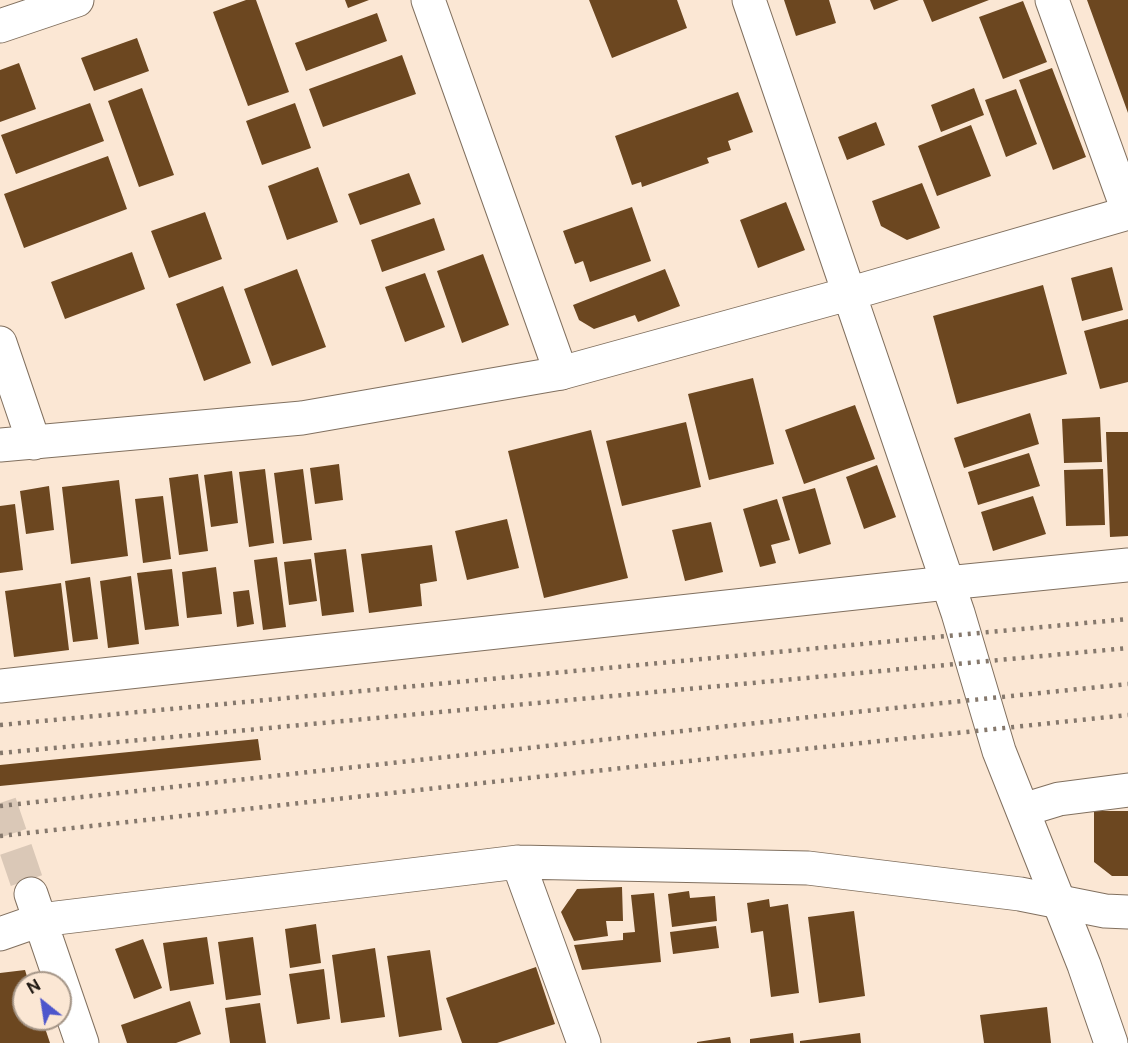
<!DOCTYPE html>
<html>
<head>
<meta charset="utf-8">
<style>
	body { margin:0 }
	#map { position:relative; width:1128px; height:1043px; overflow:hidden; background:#fbe7d4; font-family:"Public Sans",sans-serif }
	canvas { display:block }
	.north { position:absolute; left:12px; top:971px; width:60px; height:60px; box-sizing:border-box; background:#fbe7d4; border:2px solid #a49587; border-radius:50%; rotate:330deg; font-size:16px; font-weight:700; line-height:24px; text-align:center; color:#211a13 }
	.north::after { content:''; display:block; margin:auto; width:21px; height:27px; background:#4d56cc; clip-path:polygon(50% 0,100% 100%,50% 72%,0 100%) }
</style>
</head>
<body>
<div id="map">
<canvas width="1128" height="1043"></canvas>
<div class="north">N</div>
</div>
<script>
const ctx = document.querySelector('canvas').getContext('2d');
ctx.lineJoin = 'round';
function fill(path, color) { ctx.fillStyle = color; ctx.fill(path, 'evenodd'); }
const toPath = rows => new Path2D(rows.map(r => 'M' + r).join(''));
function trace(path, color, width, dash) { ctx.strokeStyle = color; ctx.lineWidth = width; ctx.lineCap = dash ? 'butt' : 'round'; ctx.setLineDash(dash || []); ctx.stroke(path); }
const building = toPath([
	[246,0,256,0,289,92,248,106,213,12],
	[345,0,369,0,348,8],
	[589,0,677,0,687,28,612,58],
	[784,0,829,0,836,23,796,36],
	[870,0,899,0,874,10],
	[923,0,989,0,932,22],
	[1087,0,1128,0,1128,113],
	[1023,1,1047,62,1003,79,979,17],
	[377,13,387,41,306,71,295,43],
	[137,38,149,71,94,91,81,58],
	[402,55,416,94,323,127,309,89],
	[19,63,36,109,0,122,0,70],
	[1052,68,1086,157,1053,170,1019,80],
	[142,88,174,175,139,187,108,101],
	[974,88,984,115,941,132,931,105],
	[1016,89,1037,144,1006,157,985,100],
	[738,92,753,132,728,141,731,150,707,158,709,163,642,187,641,182,632,185,615,136],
	[90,103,104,141,16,174,1,135],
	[295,103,311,148,262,165,246,121],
	[876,122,885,145,847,160,838,137],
	[971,125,991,176,937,196,918,146],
	[108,156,127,209,24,248,4,194],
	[318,167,338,222,287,240,268,186],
	[409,173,421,204,360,225,348,194],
	[922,183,940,228,907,240,881,226,872,201],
	[786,202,805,250,758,268,740,220],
	[632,207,651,261,590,282,583,261,575,264,563,231],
	[205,212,222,259,169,278,151,231],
	[434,218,445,250,382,272,371,240],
	[132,252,145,289,65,319,51,282],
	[483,254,509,325,462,343,437,271],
	[1112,267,1123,310,1082,321,1071,278],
	[297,269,326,347,272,366,244,289],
	[665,269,680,306,638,322,635,315,594,329,579,320,573,305],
	[425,273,445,327,405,342,385,287],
	[1043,285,1067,374,957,404,933,316],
	[223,286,251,363,204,381,176,304],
	[1128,319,1128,382,1100,389,1084,331],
	[753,378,774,464,709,480,688,394],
	[855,405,875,459,804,484,785,430],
	[1030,413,1039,444,964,468,954,438],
	[1100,417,1102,462,1064,463,1062,419],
	[686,422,701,487,622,506,606,441],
	[591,430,628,578,544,598,508,451],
	[1106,432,1128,432,1128,536,1110,537],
	[1029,453,1040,486,978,505,968,472],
	[339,464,343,500,315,504,310,468],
	[877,465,896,517,864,529,846,477],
	[265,469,274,543,249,547,239,472],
	[303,469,312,540,283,544,274,473],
	[1103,469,1105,525,1066,526,1064,470],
	[232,471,238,523,211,527,204,475],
	[198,474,208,551,179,555,169,478],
	[119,480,128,556,71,564,62,487],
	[49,486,54,530,26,534,20,491],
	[815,488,831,544,799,554,782,497],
	[163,496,171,559,143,563,135,499],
	[1033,496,1046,534,993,551,981,512],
	[777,499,790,540,771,545,776,563,760,567,743,509],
	[15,504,23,570,0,573,0,506],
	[507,519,519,568,467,580,455,531],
	[711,522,723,572,685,581,672,530],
	[432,545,437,581,420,584,422,606,369,613,361,554],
	[346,549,354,612,322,616,314,553],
	[277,557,286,627,263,630,254,560],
	[311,559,317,601,289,605,284,562],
	[216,567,222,614,187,618,182,572],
	[172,569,179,626,145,630,137,573],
	[131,576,139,644,108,648,100,581],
	[90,577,98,639,73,642,65,581],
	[61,583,69,650,14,657,5,591],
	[249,590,254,624,237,627,233,592],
	[258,739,261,760,0,786,0,765],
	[1094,811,1128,811,1128,876,1112,876,1094,862],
	[622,887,623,921,606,921,608,936,574,941,561,912,577,889],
	[689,891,690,898,715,896,717,921,672,927,668,894],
	[654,893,661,962,582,970,574,945,623,940,623,933,635,932,631,895],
	[769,899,770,907,788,904,799,993,771,997,763,931,751,933,747,903],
	[854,911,865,996,819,1003,808,917],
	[316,924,321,963,290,968,285,929],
	[716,926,719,948,673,954,670,932],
	[207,937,214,984,170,991,163,943],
	[253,937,261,995,226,1000,218,942],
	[143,939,162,988,134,999,115,949],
	[375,948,385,1017,341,1023,332,955],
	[430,950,442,1030,399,1037,387,956],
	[536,967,555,1024,497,1043,462,1043,446,998],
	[324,969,330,1019,297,1024,289,974],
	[25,970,29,983,24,983,24,1019,42,1019,50,1043,0,1043,0,973],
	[190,1001,201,1034,176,1043,127,1043,121,1025],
	[260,1003,266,1043,230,1043,225,1008],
	[1047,1007,1051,1043,984,1043,980,1015],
	[793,1033,794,1043,750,1043,750,1039],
	[860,1033,861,1043,800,1043,800,1041],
	[730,1037,731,1043,697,1043,697,1042]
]);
const minorTunnel = toPath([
	[0,803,31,894]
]);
const minor = toPath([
	[428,0,561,373],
	[1052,0,1128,211],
	[0,343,34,443],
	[0,686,947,583,1128,565],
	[1023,810,1059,799,1128,790],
	[518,862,584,1043],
	[31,894,82,1043],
	[0,934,40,920,518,862,808,868,1020,894,1105,911,1128,912]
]);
const tertiary = toPath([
	[749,0,958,613,999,751,1084,965,1111,1043],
	[0,26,77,0],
	[0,445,302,418,561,373,848,294,1128,213]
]);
const rail = toPath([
	[0,725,1128,619],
	[0,753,1128,648],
	[0,806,865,711,1128,684],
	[0,836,537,777,1128,715]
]);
fill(building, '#6c4720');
trace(minorTunnel, '#dac8b7', 33, [33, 16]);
trace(minor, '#81705f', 35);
trace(tertiary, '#81705f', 35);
trace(minor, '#fff', 33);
trace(tertiary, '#fff', 33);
trace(rail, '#85786c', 4.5, [3, 6]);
</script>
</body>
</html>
